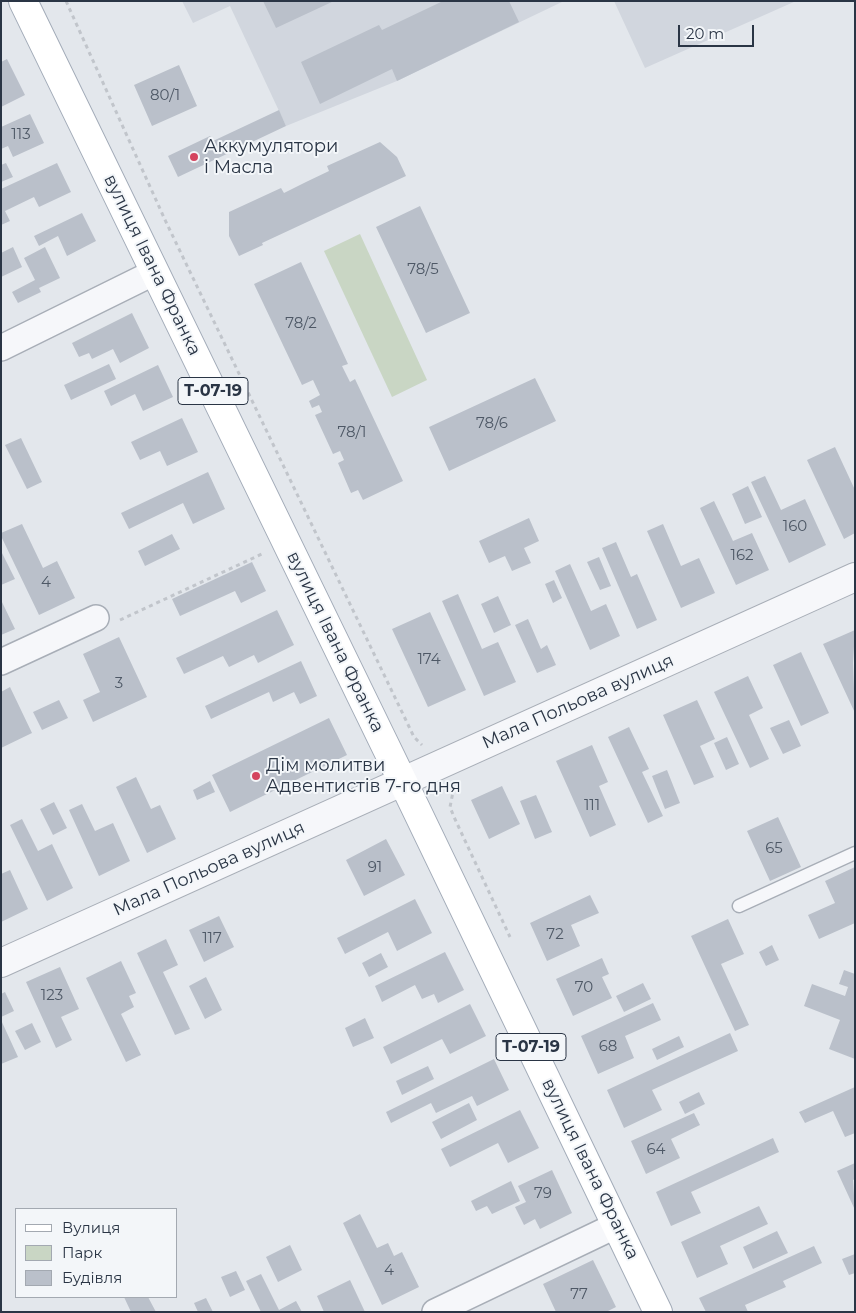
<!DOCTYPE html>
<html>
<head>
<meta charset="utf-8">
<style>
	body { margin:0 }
	#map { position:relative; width:856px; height:1313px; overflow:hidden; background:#e3e7ec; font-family:Montserrat,sans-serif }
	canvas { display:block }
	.frame { position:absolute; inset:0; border:2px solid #2a3545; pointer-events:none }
	.legend { position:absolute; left:15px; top:1208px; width:162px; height:90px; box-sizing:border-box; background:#f3f6f9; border:1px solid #a3a9b1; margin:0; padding:6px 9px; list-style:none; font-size:15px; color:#2a3545 }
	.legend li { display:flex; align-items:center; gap:10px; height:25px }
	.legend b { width:25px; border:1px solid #a3a9b1 }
	.scale { position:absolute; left:678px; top:25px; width:76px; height:22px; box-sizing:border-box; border:2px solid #2a3545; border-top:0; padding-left:6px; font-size:15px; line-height:18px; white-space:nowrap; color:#2a3545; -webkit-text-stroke:4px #f3f6f9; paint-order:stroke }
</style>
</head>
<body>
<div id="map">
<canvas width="856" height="1313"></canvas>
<div class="frame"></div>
<ul class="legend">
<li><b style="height:6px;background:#fff"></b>Вулиця</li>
<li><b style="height:14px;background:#c9d6c4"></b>Парк</li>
<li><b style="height:14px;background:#bac0ca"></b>Будівля</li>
</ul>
<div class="scale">20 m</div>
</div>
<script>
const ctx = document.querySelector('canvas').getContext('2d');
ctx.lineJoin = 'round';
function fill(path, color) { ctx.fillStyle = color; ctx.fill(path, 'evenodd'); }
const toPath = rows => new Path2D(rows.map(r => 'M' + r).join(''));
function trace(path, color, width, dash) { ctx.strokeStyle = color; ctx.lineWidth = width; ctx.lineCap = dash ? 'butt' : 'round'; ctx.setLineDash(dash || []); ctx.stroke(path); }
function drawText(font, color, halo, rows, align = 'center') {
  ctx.font = font + ' Montserrat,sans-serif'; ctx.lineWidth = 4; ctx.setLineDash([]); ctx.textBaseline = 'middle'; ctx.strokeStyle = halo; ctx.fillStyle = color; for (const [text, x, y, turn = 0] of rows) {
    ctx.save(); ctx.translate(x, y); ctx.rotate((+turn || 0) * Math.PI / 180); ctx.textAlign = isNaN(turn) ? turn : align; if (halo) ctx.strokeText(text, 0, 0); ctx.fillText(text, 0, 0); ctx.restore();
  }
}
const built = toPath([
	[182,1,564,1,397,81,286,126,230,6,193,23],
	[614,1,796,1,645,68]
]);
const green = toPath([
	[360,234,427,380,392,397,324,251]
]);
const building = toPath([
	[263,1,334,1,276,28],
	[443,1,509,1,519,22,397,81,392,69,320,104,301,62,379,25,382,30],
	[7,59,25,95,1,107,1,62],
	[179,65,197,106,152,126,134,85],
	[279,110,286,126,178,177,168,156,210,136,213,141],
	[30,114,44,143,13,157,8,146,1,149,1,127],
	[380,142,397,157,406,176,262,243,263,245,239,256,229,236,229,212,281,188,284,193,306,182,329,171,327,166],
	[6,163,13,177,1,182,1,165],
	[57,163,71,192,39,207,34,197,5,211,10,221,1,225,1,189],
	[420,206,470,313,426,333,376,227],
	[82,213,96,241,67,256,58,236,39,246,34,236],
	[13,247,22,267,1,277,1,253],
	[45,247,60,278,39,288,41,292,18,303,12,292,35,280,24,258],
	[301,262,348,364,342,366,350,382,355,379,403,481,363,500,358,490,351,493,338,463,344,460,340,451,333,454,315,415,322,412,319,405,312,408,309,401,320,395,313,380,302,385,254,284],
	[132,313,149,348,120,363,113,349,92,359,89,353,79,357,72,343],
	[109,364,116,379,71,400,64,385],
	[158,365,173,397,143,411,135,394,111,406,104,391],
	[535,378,556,421,449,471,429,427],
	[182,418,198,452,167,466,160,451,140,460,131,442],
	[21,438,42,482,27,489,5,445],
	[835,447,855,490,855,533,844,539,807,460],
	[208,472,225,509,193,524,183,503,129,529,121,513],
	[765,476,781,510,805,499,826,545,789,563,751,482],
	[748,486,762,517,745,524,732,494],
	[714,501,733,541,752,533,769,570,736,585,700,508],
	[529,518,539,541,524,548,531,563,512,571,505,556,489,563,479,541],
	[22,524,43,568,57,561,75,598,39,615,1,536,1,533],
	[663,524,681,566,699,558,715,593,681,608,647,531],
	[172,534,180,549,145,566,138,551],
	[616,542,631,577,637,574,657,620,637,629,602,548],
	[1,551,15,579,1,585],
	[599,557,611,586,600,590,587,562],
	[252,562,266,591,241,603,235,591,180,616,172,599],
	[570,564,591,611,606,604,620,636,590,650,555,571],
	[554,580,562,598,553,603,545,584],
	[458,594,482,649,498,642,516,682,484,696,442,601],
	[498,596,511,625,494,633,481,604],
	[1,600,15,629,1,635],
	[277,610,294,645,258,663,254,655,229,667,223,656,184,674,176,658],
	[430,612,466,690,428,707,392,629],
	[528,619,541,649,547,645,556,665,537,673,515,625],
	[855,630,853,663,855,713,823,644],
	[119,637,147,697,93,722,83,700,100,692,83,654],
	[801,652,829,713,801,726,773,665],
	[301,661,317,696,300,704,294,692,273,702,269,692,211,719,205,706],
	[748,676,763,708,749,715,769,759,750,768,714,692],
	[10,687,32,733,1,748,1,692],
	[59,700,68,718,42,730,33,712],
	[697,700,715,739,700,746,714,777,694,785,663,715],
	[329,718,347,755,230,812,212,775],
	[789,720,801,746,783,754,770,728],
	[629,727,649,769,642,772,663,816,648,823,608,737],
	[727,737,739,764,726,770,714,743],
	[592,745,608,782,599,786,616,825,590,837,556,761],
	[667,770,680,803,665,809,652,776],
	[136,777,151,809,160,805,176,839,147,853,116,787],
	[210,781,215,792,197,800,193,790],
	[502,786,520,824,489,839,471,800],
	[536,795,552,832,535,839,520,801],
	[54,802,67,828,53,835,40,809],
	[82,804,95,831,113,823,130,861,99,876,69,810],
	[778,817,801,867,770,881,747,831],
	[22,819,38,851,52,844,73,888,47,901,10,825],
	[386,839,405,875,364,896,346,860],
	[855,867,855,923,819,939,808,915,835,903,825,881],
	[10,870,28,909,1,922,1,874],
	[590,895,599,913,571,925,580,946,547,961,530,923],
	[415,899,432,933,397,951,388,932,345,954,337,938],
	[219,916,234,947,204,962,189,930],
	[728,919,744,954,721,964,749,1025,735,1031,691,936],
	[166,939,178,965,163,972,190,1029,175,1035,137,953],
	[772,945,779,960,766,966,759,952],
	[445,952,464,990,438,1003,434,994,422,999,415,985,382,1002,375,986],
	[381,953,388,967,369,977,362,963],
	[602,958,609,974,602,977,612,998,573,1016,556,979],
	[121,961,136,993,129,996,134,1007,121,1014,141,1055,126,1062,86,978],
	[60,967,79,1009,61,1017,72,1040,56,1048,26,982],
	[844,970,855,974,855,1059,829,1049,840,1020,804,1006,812,984,845,996,848,987,839,984],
	[206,977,222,1010,205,1019,189,986],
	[643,983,651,999,624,1012,616,996],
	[5,992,14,1011,1,1017,1,994],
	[653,1003,661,1020,625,1036,634,1058,598,1074,581,1036],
	[470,1004,486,1036,450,1054,442,1039,391,1064,383,1047],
	[365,1018,374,1038,353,1047,345,1028],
	[1,1020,18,1057,1,1064],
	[32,1023,41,1042,25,1050,15,1031],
	[730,1033,738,1051,652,1090,662,1110,624,1128,607,1090],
	[679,1036,684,1047,657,1060,652,1049],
	[494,1059,509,1090,477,1106,472,1096,436,1113,431,1103,391,1123,386,1112],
	[428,1066,434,1079,402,1095,396,1081],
	[855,1087,855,1133,845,1137,833,1111,805,1123,799,1112],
	[699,1092,705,1104,685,1114,679,1102],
	[469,1103,477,1120,441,1139,432,1122],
	[520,1110,539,1148,508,1163,498,1143,450,1167,441,1149],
	[694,1113,700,1125,671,1139,680,1158,646,1174,631,1141],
	[773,1138,779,1152,691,1192,701,1213,671,1226,656,1192],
	[855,1163,855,1179,853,1180,855,1210,837,1171],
	[552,1170,572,1213,540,1229,535,1219,524,1225,515,1207,526,1202,518,1186],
	[511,1181,520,1201,492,1214,487,1206,476,1211,471,1201],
	[759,1206,768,1224,720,1246,728,1264,697,1278,681,1242],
	[360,1214,377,1248,388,1243,394,1256,402,1252,419,1287,382,1305,343,1223],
	[777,1231,788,1253,753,1269,743,1247],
	[290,1245,302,1270,278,1282,266,1257],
	[814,1246,822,1263,783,1281,786,1287,745,1305,748,1312,706,1312,699,1298],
	[855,1254,855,1273,849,1275,842,1259],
	[593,1260,616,1307,606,1312,556,1312,543,1284],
	[236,1271,245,1290,230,1297,221,1277],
	[261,1274,279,1310,296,1301,302,1312,261,1312,246,1281],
	[350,1280,365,1312,324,1312,317,1296],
	[124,1297,148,1297,156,1312,131,1312],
	[206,1298,213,1312,198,1312,194,1303]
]);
const path = toPath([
	[66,1,166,222,414,737,422,745],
	[120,620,264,553],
	[454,787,450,807,454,817,510,937]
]);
const service = toPath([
	[739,906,855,853]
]);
const minor = toPath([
	[1,348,155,272],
	[1,662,96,618],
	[435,1312,617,1225]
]);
const tertiary = toPath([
	[1,963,855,577]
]);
const primary = toPath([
	[23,1,403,782,658,1312]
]);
const markers = [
	[194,157,5,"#d4445f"],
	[256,776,5,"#d4445f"]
];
const numberNames = [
	["80/1",165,96],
	["113",21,135],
	["78/5",423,270],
	["78/2",301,324],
	["78/6",492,424],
	["78/1",352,433],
	["160",795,527],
	["162",742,556],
	["4",46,583],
	["174",429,660],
	["3",119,684],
	["111",592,806],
	["65",774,849],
	["91",375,868],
	["72",555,935],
	["117",212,939],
	["70",584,988],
	["123",52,996],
	["68",608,1047],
	["64",656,1150],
	["79",543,1194],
	["4",389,1271],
	["77",579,1295]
];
const shields = [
	[213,391,70],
	[531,1047,70]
];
const shieldNames = [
	["Т-07-19",213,391],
	["Т-07-19",531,1047]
];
const poiNames = [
	["Аккумулятори",204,147],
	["і Масла",204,168],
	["Дім молитви",266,766],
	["Адвентистів 7-го дня",266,787]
];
const streetNames = [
	["вулиця Івана Франка",152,265,64],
	["вулиця Івана Франка",335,642,64],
	["Мала Польова вулиця",578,702,-24],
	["Мала Польова вулиця",209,869,-24],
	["вулиця Івана Франка",590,1169,64]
];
fill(built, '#d1d6de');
fill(green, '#c9d6c4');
fill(building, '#bac0ca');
trace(service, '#a8aeb7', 15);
trace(minor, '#a8aeb7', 28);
trace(tertiary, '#a8aeb7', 30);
trace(primary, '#a2abb8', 30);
trace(path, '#c1c5cb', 3, [4, 4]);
trace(service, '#f6f7fa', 12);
trace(minor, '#f6f7fa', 25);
trace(tertiary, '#f6f7fa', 28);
trace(primary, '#fff', 28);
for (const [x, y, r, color] of markers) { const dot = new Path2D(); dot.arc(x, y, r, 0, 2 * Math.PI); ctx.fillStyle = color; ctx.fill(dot); trace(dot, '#f3f6f9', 2); }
drawText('15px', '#4e5866', null, numberNames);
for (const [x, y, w] of shields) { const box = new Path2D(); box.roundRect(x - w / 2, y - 13.5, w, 27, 4); ctx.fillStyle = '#f3f6f9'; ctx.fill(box); trace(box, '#2a3545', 1); }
drawText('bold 16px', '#2a3545', null, shieldNames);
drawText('18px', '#2a3545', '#f3f6f9', poiNames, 'left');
drawText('18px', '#2a3545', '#f3f6f9', streetNames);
</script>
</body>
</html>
